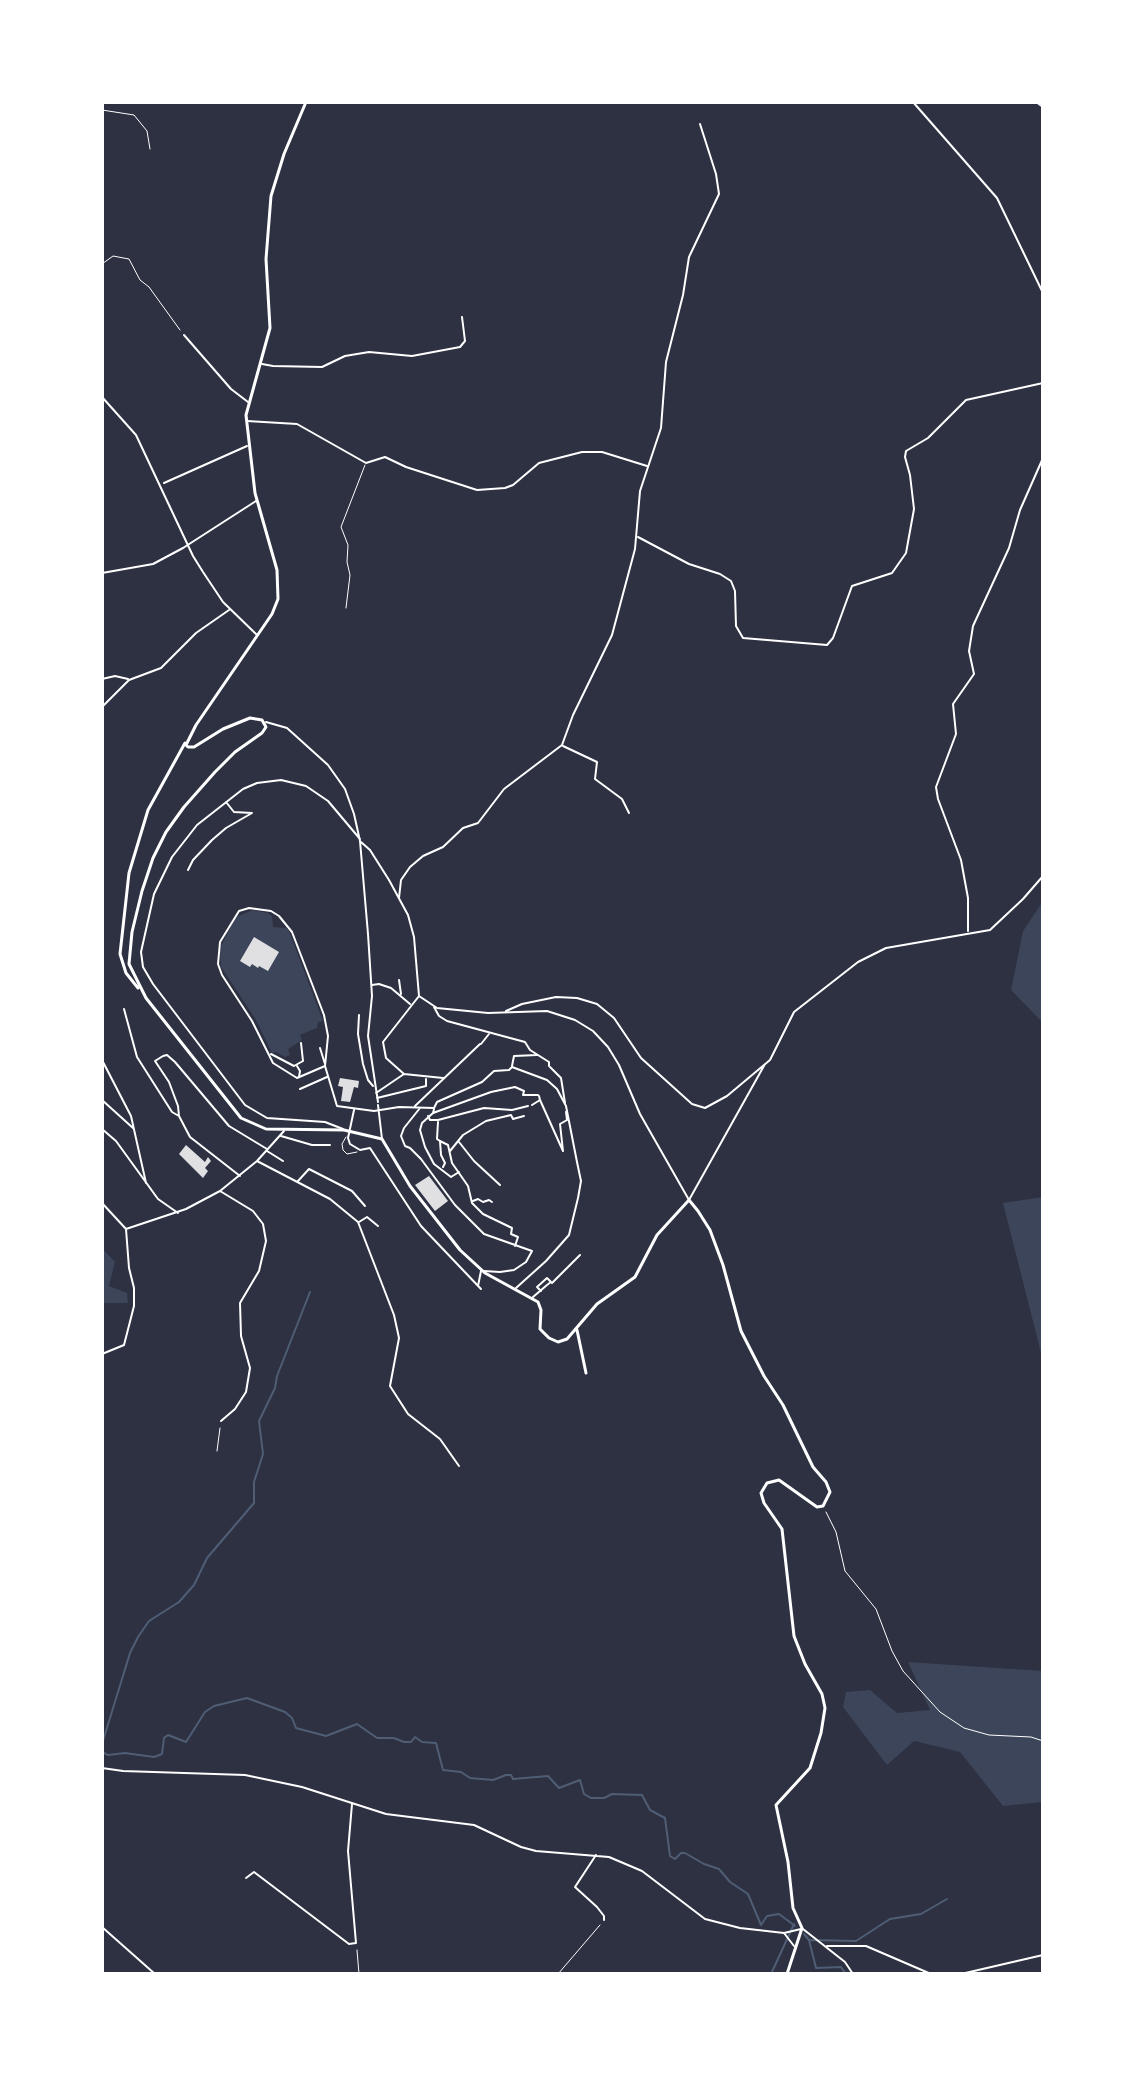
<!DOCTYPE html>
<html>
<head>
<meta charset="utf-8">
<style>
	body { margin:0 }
	#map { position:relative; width:1145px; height:2076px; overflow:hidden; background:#2d3142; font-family:"PT Sans",sans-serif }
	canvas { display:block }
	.frame { position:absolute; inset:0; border:104px solid #fff; pointer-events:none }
</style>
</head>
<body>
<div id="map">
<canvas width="1145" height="2076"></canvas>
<div class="frame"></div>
</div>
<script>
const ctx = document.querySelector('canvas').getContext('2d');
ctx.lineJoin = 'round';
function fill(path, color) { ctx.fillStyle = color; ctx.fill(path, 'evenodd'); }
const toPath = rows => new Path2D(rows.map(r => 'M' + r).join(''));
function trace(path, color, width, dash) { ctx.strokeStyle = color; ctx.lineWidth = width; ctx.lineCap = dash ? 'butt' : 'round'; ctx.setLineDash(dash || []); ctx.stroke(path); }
const green = toPath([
	[1043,901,1043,1023,1011,990,1023,931],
	[253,910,268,913,272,916,273,927,286,928,289,931,323,1021,318,1022,317,1028,300,1035,302,1040,288,1049,290,1055,285,1057,276,1052,272,1053,256,1020,221,967,220,948,226,936,236,917],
	[1043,1197,1043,1361,1003,1203],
	[102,1248,115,1262,109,1286,127,1293,128,1303,102,1303],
	[908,1662,1043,1671,1043,1802,1003,1806,960,1752,914,1741,887,1765,843,1707,846,1692,870,1690,897,1713,930,1710]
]);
const stream = toPath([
	[102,1744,130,1653,138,1637,149,1621,179,1602,194,1585,207,1558,254,1503,254,1482,263,1454,259,1421,275,1388,277,1376,310,1292],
	[102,1752,108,1755,125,1753,154,1757,162,1754,164,1738,168,1735,186,1742,205,1712,214,1706,247,1698,285,1712,292,1718,296,1728,326,1736,357,1724,377,1738,394,1738,404,1742,411,1742,415,1737,422,1742,436,1743,443,1770,461,1772,470,1778,493,1780,506,1775,511,1775,513,1779,548,1776,559,1788,580,1780,584,1794,591,1798,604,1798,612,1794,642,1795,650,1810,665,1818,670,1856,675,1859,681,1853,685,1853,704,1864,719,1869,730,1882,748,1894,761,1925,767,1916,779,1914,795,1926],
	[804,1934,809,1940,816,1968,841,1967,846,1974],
	[809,1940,856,1941,890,1919,921,1914,947,1899],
	[771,1974,794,1924]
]);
const building = toPath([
	[254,937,279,952,268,971,259,966,258,968,252,964,250,967,240,961],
	[340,1078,359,1081,358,1088,354,1087,350,1102,341,1101,343,1087,338,1086],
	[186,1145,205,1162,208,1157,211,1161,205,1168,208,1171,203,1178,179,1154],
	[429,1176,448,1201,435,1211,415,1185]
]);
const path = toPath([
	[102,110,134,115,147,131,150,149],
	[102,264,113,256,129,259,140,280,149,287,180,330],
	[217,1451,220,1428],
	[826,1512,836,1532,845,1571,876,1609,892,1651,903,1671,940,1712,964,1728,989,1735,1031,1737,1043,1741],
	[357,1950,359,1974],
	[558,1974,600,1925]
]);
const service = toPath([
	[346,608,350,575,347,562,348,545,341,527,365,465],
	[346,1137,342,1144,343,1150,347,1154,357,1152]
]);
const pedestrian = toPath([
	[481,1044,489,1034],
	[297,1066,300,1071,299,1077],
	[550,1067,561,1078,565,1103],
	[784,1933,801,1929]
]);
const minor = toPath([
	[913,102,997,198,1043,293],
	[1036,102,1043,107],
	[184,335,231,389,248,402],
	[262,364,273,366,322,367,345,356,369,352,412,356,460,347,465,341,462,317],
	[102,397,136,435,193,556,203,572,223,602,256,634],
	[247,421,297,424,366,463,385,457,406,467,477,490,505,488,513,485,539,463,582,452,602,452,647,466],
	[164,483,247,446],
	[638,537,689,564,720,574,731,581,735,591,736,626,743,638,827,645,833,638,852,586,892,573,906,553,914,509,910,475,905,457,906,451,928,438,966,400,1043,383],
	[102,573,153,564,183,548,256,501],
	[102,679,115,676,128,679],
	[102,707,129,680,161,668,196,633,229,610],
	[266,722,287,728,328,765,345,789,354,814,360,841,368,934,372,996,368,1036,378,1102],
	[563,746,597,762,595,779,622,799,629,813],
	[361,842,370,850,389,880,408,915,414,937,419,996,383,1042,386,1058,404,1074],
	[188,870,193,860,212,840,226,828,252,813,234,812,226,802],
	[399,898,401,880,410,867,423,856,443,847,463,828,478,823,504,789,562,745,573,715,612,635,635,549,640,491,661,428,666,362,683,295,689,257,719,194,716,174,700,124],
	[968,931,968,898,961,860,938,799,936,787,956,734,953,704,974,674,969,651,973,626,1009,548,1020,510,1043,458],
	[399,980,401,994],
	[372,985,379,984,391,988,410,1004],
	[419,996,437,1008,488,1013,547,1011,575,1020,593,1031,608,1047,619,1065,640,1114,689,1200,765,1064],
	[434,1007,439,1016,447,1021,525,1042,530,1050,549,1062,549,1066],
	[124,1009,137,1057,172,1112,179,1116,190,1137,240,1176],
	[506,1011,522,1004,556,997,577,998,597,1004,614,1018,641,1058,692,1104,705,1108,727,1096,770,1060,794,1012,858,962,886,948,990,930,1023,899,1043,876],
	[359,1015,358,1034,363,1064,368,1080,373,1086],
	[320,1048,325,1064],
	[271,1054,294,1066,303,1061,301,1043],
	[102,1060,131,1116,146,1183],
	[325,1066,297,1078,273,1063,252,1021,222,975,218,964,220,942,239,911,249,908,271,911,279,916,292,932,324,1015,328,1036,325,1066,337,1106,374,1111,399,1107,434,1108,437,1102,482,1082,494,1071,509,1070,512,1067,547,1080,557,1089,566,1106,577,1162,581,1181,578,1198,569,1235,546,1261,516,1288],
	[512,1066,514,1056,537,1055],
	[300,1089,327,1077],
	[376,1093,404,1074,443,1078],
	[377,1098,426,1086,426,1079],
	[102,1100,133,1128],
	[540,1100,563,1151,560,1124,567,1120,566,1112],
	[378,1105,382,1139],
	[532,1105,540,1100,539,1096],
	[415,1106,480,1044],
	[420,1108,404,1128,401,1136,405,1146,410,1148,421,1159,455,1205,484,1234,532,1251,526,1262,514,1270,500,1272,484,1271],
	[434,1109,433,1113,422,1123,420,1130,425,1147,434,1164,451,1177,459,1172],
	[354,1110,348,1138,350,1144,360,1150,370,1148,421,1226,481,1289],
	[433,1113,491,1092,515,1087,524,1091,523,1095,538,1095],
	[511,1115,513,1119,524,1116],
	[179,1116,178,1106,169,1082,155,1061,163,1056,167,1055,175,1062,229,1126,267,1149],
	[428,1116,430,1120,438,1120,484,1108,512,1110,528,1106],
	[438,1122,437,1139,440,1141,441,1155,445,1163,443,1167],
	[102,1129,116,1141,158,1199,178,1213],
	[343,1129,325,1122,267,1118,245,1105,153,984,143,967,141,952,154,894,172,857,197,825,243,789,257,783,281,780,306,786,328,801,360,839],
	[281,1136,312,1145,330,1145],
	[440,1141,448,1145,452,1163,468,1186,472,1203,483,1214,512,1228,511,1234,518,1237,515,1246],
	[459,1142,474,1161,500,1185],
	[267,1151,283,1161],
	[450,1151,463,1135,486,1121,511,1115],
	[257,1161,330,1199,358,1222,394,1315,399,1338,390,1386,408,1414,440,1439,459,1466],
	[298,1181,309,1169,352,1191,365,1206],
	[220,1191,253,1211,263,1224,266,1241,259,1271,240,1303,241,1336,250,1368,246,1392,235,1409,221,1421],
	[473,1201,478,1199,483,1202,489,1200,492,1202],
	[102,1203,126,1229,129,1268,134,1288,134,1306,124,1345,102,1354],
	[359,1222,367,1217,378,1226],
	[126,1229,186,1209,220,1191,257,1161,284,1131],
	[552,1283,580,1255],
	[478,1286,481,1271],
	[533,1297,547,1285,551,1282,547,1278,537,1287,541,1291],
	[102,1768,123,1771,245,1775,302,1787,386,1814,474,1825,521,1847,536,1851,609,1857,642,1871,705,1919,740,1928,784,1933,794,1946],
	[596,1855,575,1887,597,1907,604,1916,604,1920],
	[246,1878,254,1872,349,1944,356,1943,348,1851,352,1804],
	[102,1927,155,1974],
	[803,1929,845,1962,853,1974],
	[827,1946,866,1946,931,1974],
	[961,1974,1043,1955]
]);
const tertiary = toPath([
	[306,102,284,154,271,196,266,259,270,328,246,415,255,493,277,570,278,599,272,614,196,725,186,745,188,747,194,747,223,729,250,718,262,720,266,727,262,733,235,752,215,772,184,807,166,832,153,858,142,891,132,932,129,964,146,998,241,1118,266,1129,344,1130,382,1139,410,1186,460,1250,485,1273,538,1302,541,1310,540,1329,549,1338,558,1342,567,1339,597,1304,635,1277,657,1235,689,1200,698,1211,710,1230,723,1265,741,1331,764,1376,783,1405,813,1467,826,1482,830,1492,823,1506,817,1507,779,1480,767,1483,761,1493,764,1503,782,1529,794,1636,805,1664,822,1694,825,1708,821,1733,810,1768,776,1805,788,1862,793,1908,802,1928,787,1974],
	[138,988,126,973,120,954,129,873,148,810,185,743],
	[577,1330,586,1373]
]);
fill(green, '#3c4559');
trace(stream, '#4f5d75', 2);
fill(building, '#e0e0e3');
trace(path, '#fff', 1);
trace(service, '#fff', 1);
trace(pedestrian, '#fff', 2);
trace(minor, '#fff', 2);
trace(tertiary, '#fff', 3);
</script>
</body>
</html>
